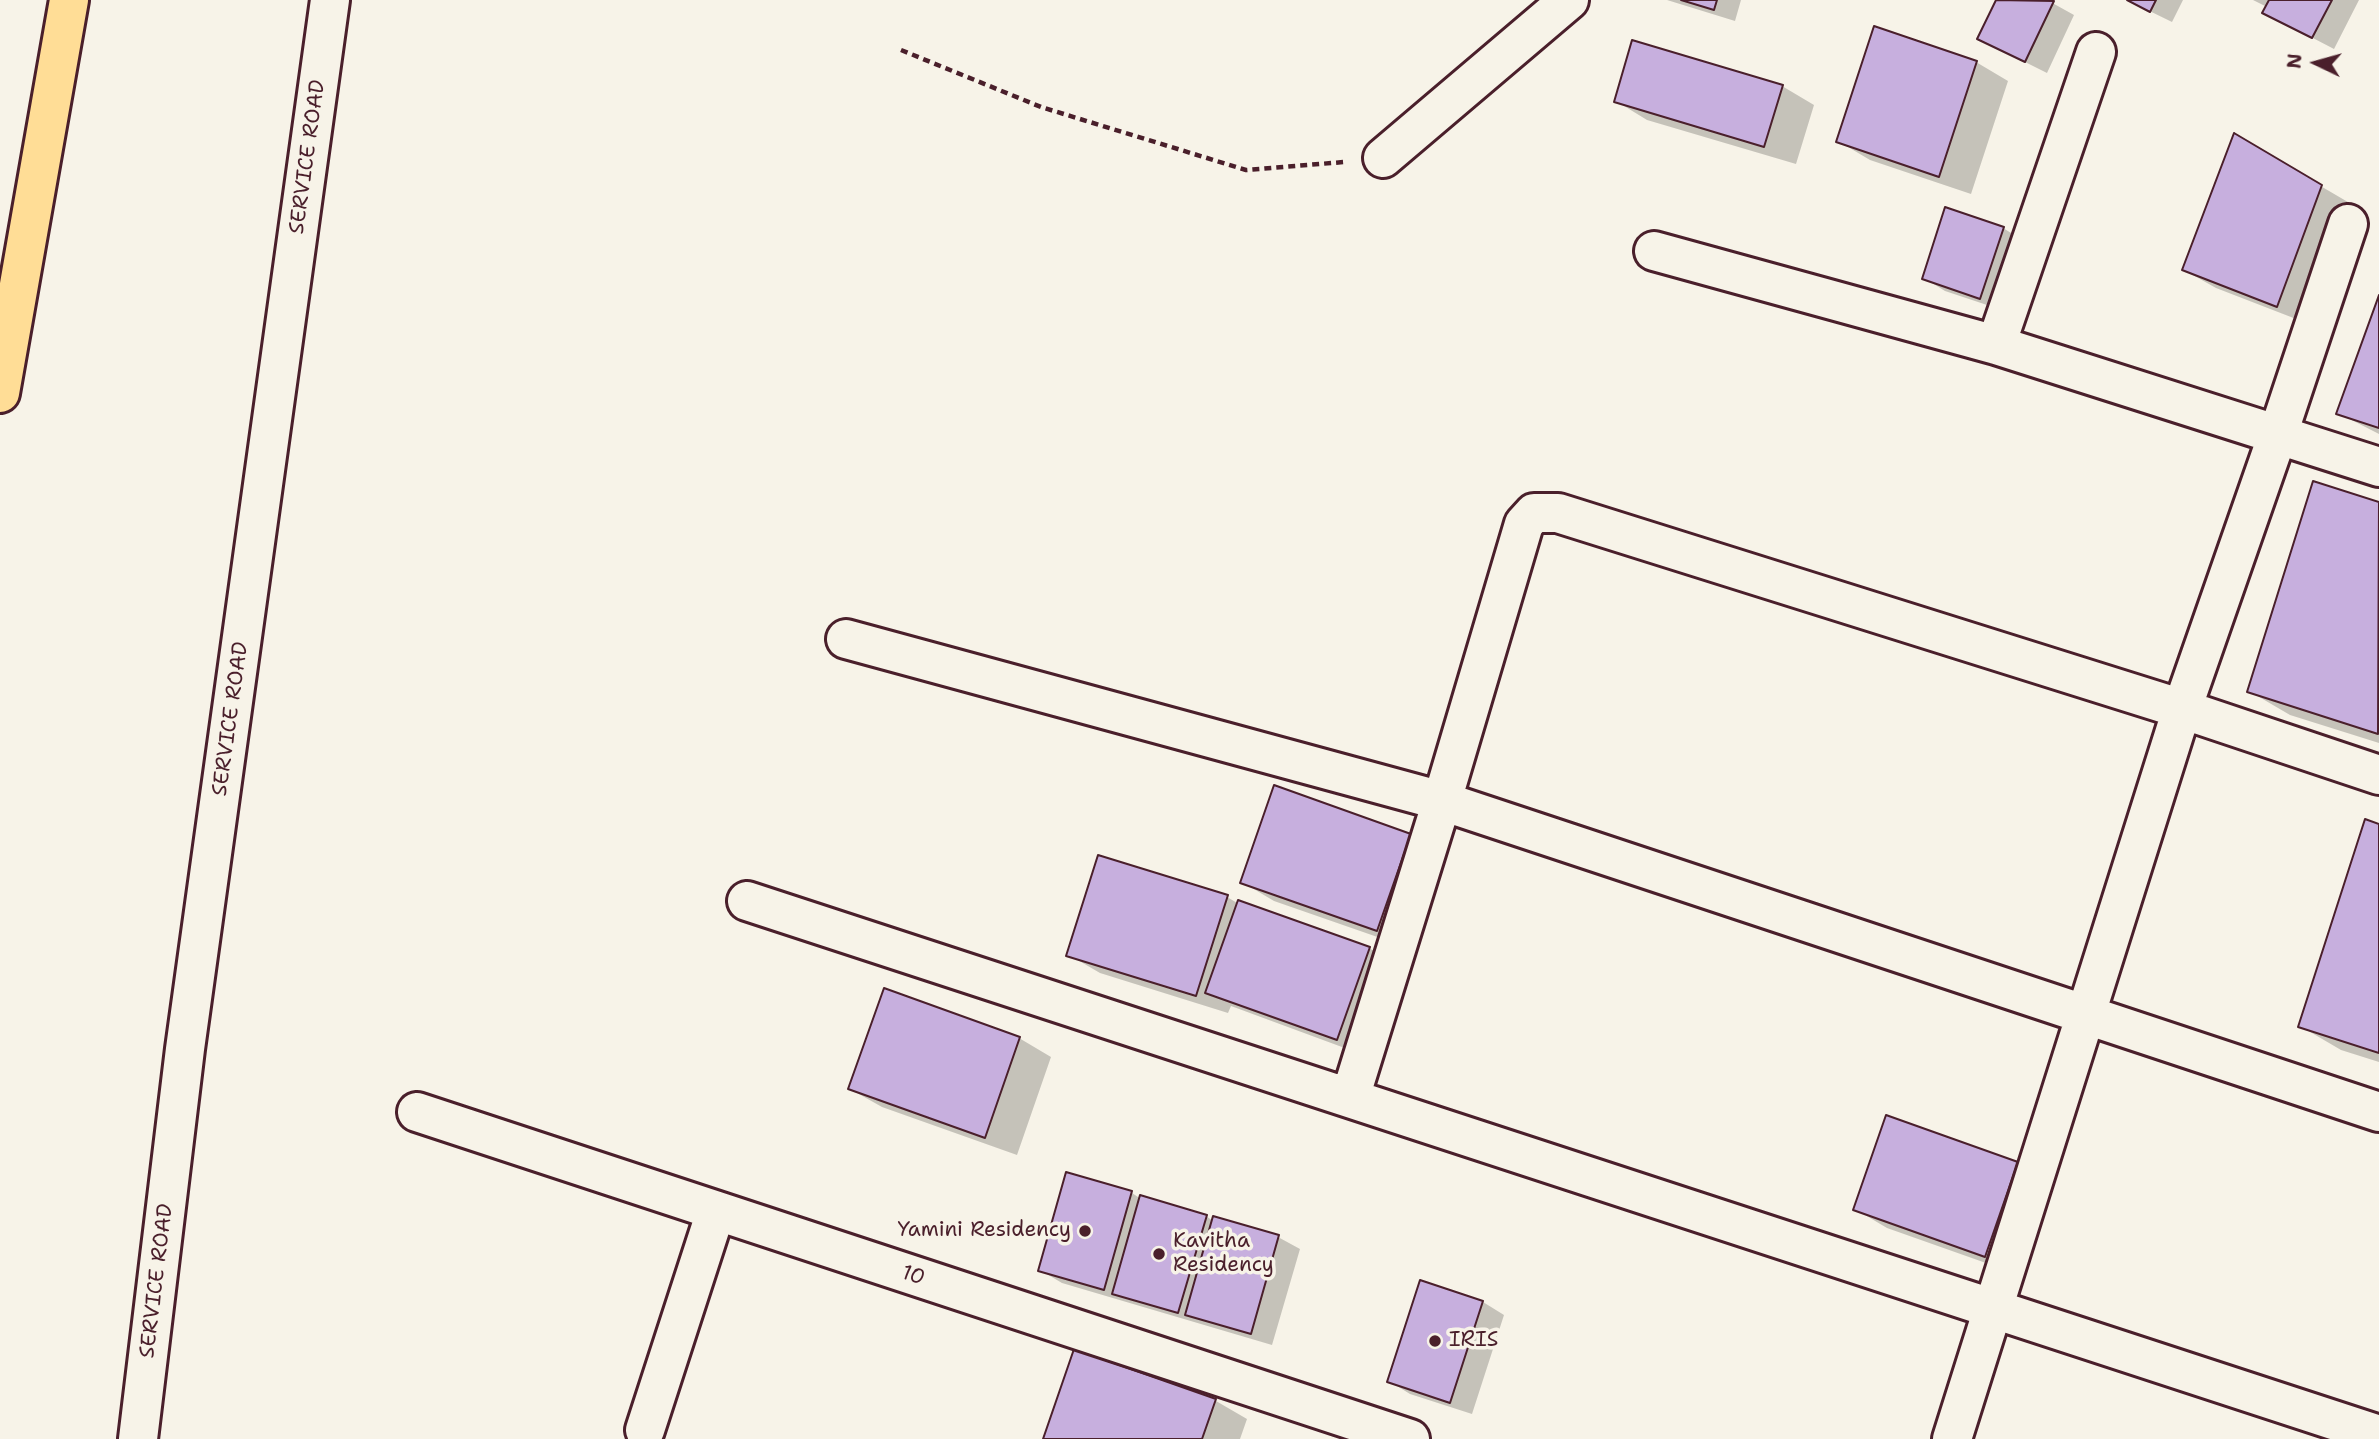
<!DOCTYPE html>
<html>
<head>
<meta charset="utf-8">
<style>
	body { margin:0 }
	#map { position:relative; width:2379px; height:1439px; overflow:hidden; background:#f7f3e8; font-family:"Shantell Sans",sans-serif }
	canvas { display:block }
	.north { position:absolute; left:2281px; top:28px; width:70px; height:70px; -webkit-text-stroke:5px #f7f3e8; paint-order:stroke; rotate:275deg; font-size:19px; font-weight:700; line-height:28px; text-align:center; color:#4a1f2b }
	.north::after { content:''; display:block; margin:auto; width:24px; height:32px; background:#4a1f2b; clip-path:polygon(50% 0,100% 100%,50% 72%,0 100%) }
</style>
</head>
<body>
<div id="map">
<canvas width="2379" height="1439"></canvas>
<div class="north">N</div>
</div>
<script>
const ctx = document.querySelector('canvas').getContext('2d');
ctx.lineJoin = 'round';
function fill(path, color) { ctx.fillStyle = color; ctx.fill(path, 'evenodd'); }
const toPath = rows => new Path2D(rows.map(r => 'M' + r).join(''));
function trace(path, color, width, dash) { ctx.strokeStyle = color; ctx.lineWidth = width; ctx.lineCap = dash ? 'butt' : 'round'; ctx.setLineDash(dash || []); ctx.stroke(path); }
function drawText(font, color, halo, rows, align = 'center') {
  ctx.font = font + ' "Shantell Sans",sans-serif'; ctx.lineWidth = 7; ctx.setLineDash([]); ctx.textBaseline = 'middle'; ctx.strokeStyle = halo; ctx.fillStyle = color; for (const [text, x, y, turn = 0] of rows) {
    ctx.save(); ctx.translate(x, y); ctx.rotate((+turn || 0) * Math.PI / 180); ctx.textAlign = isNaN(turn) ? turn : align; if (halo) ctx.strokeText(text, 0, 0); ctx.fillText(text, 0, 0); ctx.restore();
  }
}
const shadow = toPath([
	[1667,0,1741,0,1735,21],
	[1998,0,2047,0,2074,15,2047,73,1979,39],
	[2127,0,2183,0,2172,22],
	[2253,0,2359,0,2334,49,2286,24,2267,7],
	[1976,62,2008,81,1971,194,1870,160,1838,141],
	[1782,86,1814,105,1796,164,1647,120,1616,101],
	[2235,136,2353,205,2309,324,2216,288,2184,270],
	[2003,228,2024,241,2002,310,1945,291,1924,278],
	[2379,300,2379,434,2338,413],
	[2315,483,2379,504,2379,743,2290,715,2249,691],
	[2379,826,2379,1062,2341,1050,2300,1026],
	[1410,835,1442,854,1409,948,1274,901,1242,882],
	[1227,897,1239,904,1369,948,1401,967,1369,1057,1231,1006,1228,1013,1100,973,1069,955],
	[1019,1038,1051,1057,1017,1155,882,1107,850,1089],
	[1887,1117,2018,1164,2049,1182,2017,1274,1887,1228,1855,1209],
	[1068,1174,1132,1193,1141,1199,1206,1216,1213,1221,1278,1237,1300,1249,1272,1345,1062,1283,1040,1270],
	[1421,1282,1483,1302,1504,1315,1472,1414,1410,1394,1389,1381],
	[1075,1351,1216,1401,1247,1419,1240,1439,1045,1439]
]);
const building = toPath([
	[1681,0,1717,0,1714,10,1681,0],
	[1996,0,2054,1,2025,62,1977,39,1996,0],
	[2127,0,2156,0,2150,12,2127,0],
	[2269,0,2332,0,2312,38,2262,13,2269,0],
	[1874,26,1977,61,1939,177,1836,142,1874,26],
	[1632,40,1783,85,1764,147,1614,102,1632,40],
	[2234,133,2322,185,2277,307,2182,270,2234,133],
	[1945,207,2004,227,1980,299,1922,279,1945,207],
	[2379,295,2379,428,2336,414,2379,295],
	[2313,481,2379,502,2378,734,2247,692,2313,481],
	[1274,785,1411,834,1377,931,1240,883,1274,785],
	[2365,819,2379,824,2379,1053,2298,1027,2365,819],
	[1098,855,1228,895,1196,996,1066,956,1098,855],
	[1238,900,1370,947,1337,1040,1205,993,1238,900],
	[884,988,1020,1037,985,1138,848,1089,884,988],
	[1886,1115,2018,1162,1985,1257,1853,1210,1886,1115],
	[1066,1172,1132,1191,1104,1290,1038,1271,1066,1172],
	[1140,1195,1207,1215,1178,1313,1112,1294,1140,1195],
	[1213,1216,1279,1235,1251,1334,1185,1315,1213,1216],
	[1420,1280,1483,1301,1450,1403,1387,1382,1420,1280],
	[1074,1349,1216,1399,1202,1439,1043,1439,1074,1349]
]);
const path = toPath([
	[901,50,1041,107,1246,170,1344,162]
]);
const street = toPath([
	[1383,158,1569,0],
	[1654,251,1996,345,2379,467],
	[1996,345,2096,52],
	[846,639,1442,801,2379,1112],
	[747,901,2379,1435],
	[1350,1098,1442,801,1524,524,1534,513,1558,513,2182,709,2379,775],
	[417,1112,1410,1439],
	[645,1430,716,1211],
	[1952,1439,2182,709,2278,434,2348,224]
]);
const secondary = toPath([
	[138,1439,185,1049,330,0]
]);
const highway = toPath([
	[0,393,69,0]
]);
const markers = [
	[1085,1231,7,"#4a1f2b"],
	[1159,1254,7,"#4a1f2b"],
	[1435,1341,7,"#4a1f2b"]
];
const streetNames = [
	["SERVICE ROAD",308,157,-82],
	["SERVICE ROAD",231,719,-82],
	["10",913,1276,18],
	["SERVICE ROAD",157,1281,-83]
];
const poiNames = [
	["Yamini Residency",1071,1231,"right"],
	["Kavitha",1173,1242],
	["Residency",1173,1266],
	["IRIS",1449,1341]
];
fill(shadow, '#0003');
fill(building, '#c7afde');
trace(building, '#4a1f2b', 2);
trace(street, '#4a1f2b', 44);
trace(secondary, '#4a1f2b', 44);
trace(highway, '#4a1f2b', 44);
trace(path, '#4a1f2b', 4.5, [7, 5]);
trace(street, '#f7f3e8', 38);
trace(secondary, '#f7f3e8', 38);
trace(highway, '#ffdd96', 38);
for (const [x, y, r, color] of markers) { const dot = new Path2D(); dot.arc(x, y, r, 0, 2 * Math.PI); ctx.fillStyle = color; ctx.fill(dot); trace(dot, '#f7f3e8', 2.5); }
drawText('21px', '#4a1f2b', '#f7f3e8', streetNames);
drawText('21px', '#4a1f2b', '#f7f3e8', poiNames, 'left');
</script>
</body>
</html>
